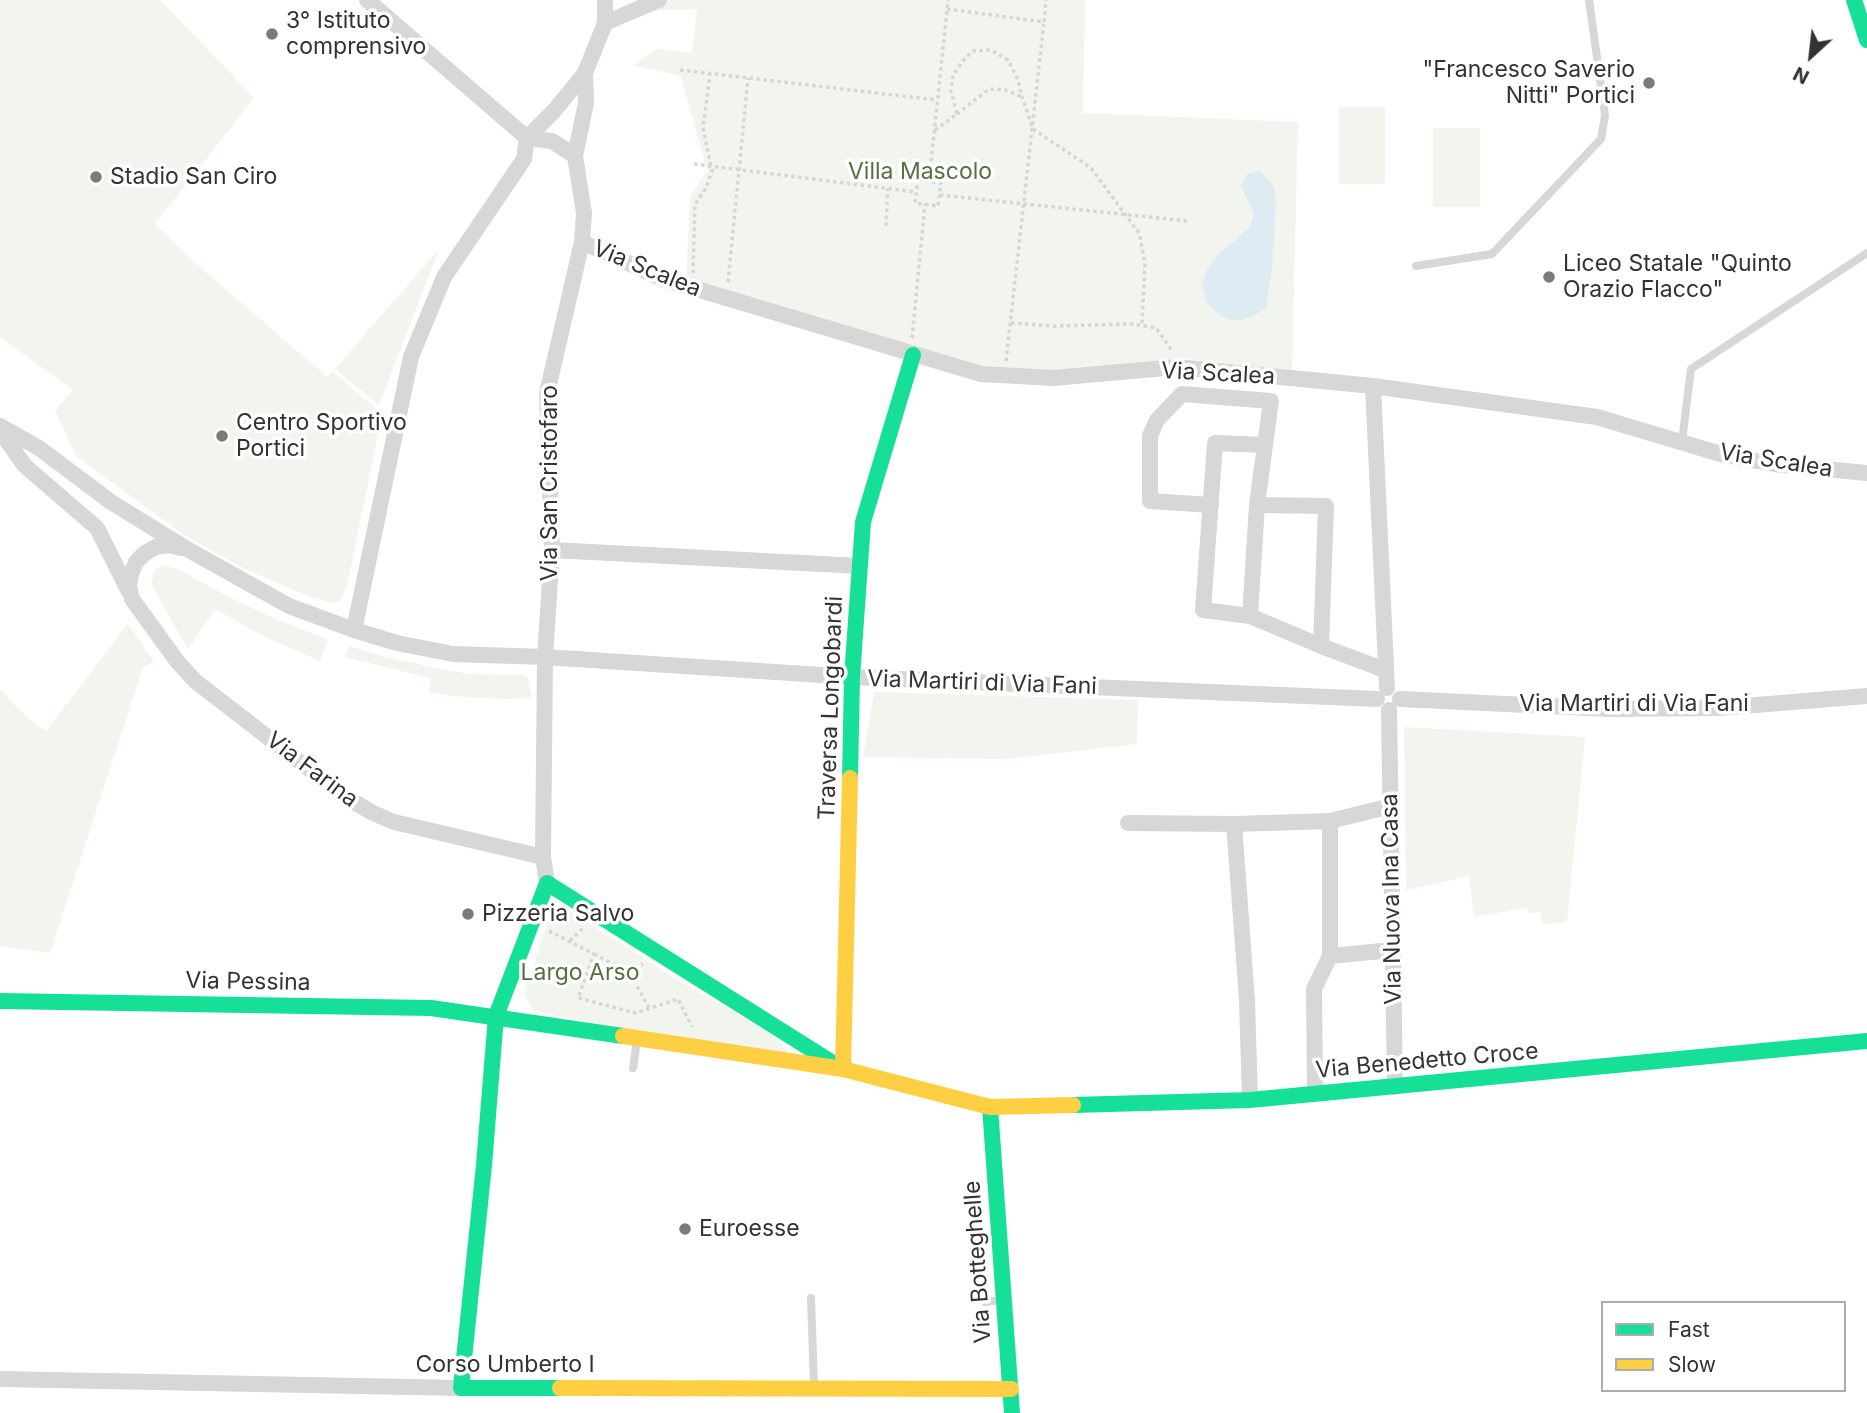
<!DOCTYPE html>
<html>
<head>
<meta charset="utf-8">
<style>
	body { margin:0 }
	#map { position:relative; width:1867px; height:1413px; overflow:hidden; background:#fff; font-family:Inter,sans-serif }
	canvas { display:block }
	.legend { position:absolute; left:1601px; top:1301px; width:245px; height:91px; box-sizing:border-box; background:#fff; border:2px solid #adadad; margin:0; padding:9px 12px; list-style:none; font-size:21px; color:#333 }
	.legend li { display:flex; align-items:center; gap:14px; height:35px }
	.legend b { width:35px; border:2px solid #adadad }
	.north { position:absolute; left:1776px; top:21px; width:70px; height:70px; -webkit-text-stroke:5px #fff; paint-order:stroke; rotate:207deg; font-size:19px; font-weight:700; line-height:28px; text-align:center; color:#333 }
	.north::after { content:''; display:block; margin:auto; width:24px; height:32px; background:#333; clip-path:polygon(50% 0,100% 100%,50% 72%,0 100%) }
</style>
</head>
<body>
<div id="map">
<canvas width="1867" height="1413"></canvas>
<ul class="legend">
<li><b style="height:9px;background:#16e098"></b>Fast</li>
<li><b style="height:9px;background:#ffcf43"></b>Slow</li>
</ul>
<div class="north">N</div>
</div>
<script>
const ctx = document.querySelector('canvas').getContext('2d');
ctx.lineJoin = 'round';
function fill(path, color) { ctx.fillStyle = color; ctx.fill(path, 'evenodd'); }
const toPath = rows => new Path2D(rows.map(r => 'M' + r).join(''));
function trace(path, color, width, dash) { ctx.strokeStyle = color; ctx.lineWidth = width; ctx.lineCap = dash ? 'butt' : 'round'; ctx.setLineDash(dash || []); ctx.stroke(path); }
function drawText(font, color, halo, rows, align = 'center') {
  ctx.font = font + ' Inter,sans-serif'; ctx.lineWidth = 7; ctx.setLineDash([]); ctx.textBaseline = 'middle'; ctx.strokeStyle = halo; ctx.fillStyle = color; for (const [text, x, y, turn = 0] of rows) {
    ctx.save(); ctx.translate(x, y); ctx.rotate((+turn || 0) * Math.PI / 180); ctx.textAlign = isNaN(turn) ? turn : align; if (halo) ctx.strokeText(text, 0, 0); ctx.fillText(text, 0, 0); ctx.restore();
  }
}
const green = toPath([
	[0,0,160,0,254,98,155,224,193,261,327,377,332,371,382,414,347,586,340,601,332,603,308,596,245,569,187,537,77,457,55,411,73,390,0,337],
	[635,0,1085,0,1083,113,1298,122,1292,371,1181,358,1076,371,1009,371,979,368,686,280,690,196,707,171,681,76,633,65,657,49,692,53,697,9,636,11],
	[1339,107,1385,107,1385,184,1339,184],
	[1433,128,1480,128,1480,207,1433,207],
	[439,249,379,405,335,369],
	[162,565,178,569,229,597,282,622,328,639,320,661,263,636,215,609,188,649,151,584,155,570],
	[128,624,154,662,143,667,50,953,0,946,0,689,23,714,46,731],
	[349,646,389,658,467,674,524,675,528,677,531,696,529,698,504,699,452,696,429,692,431,678,345,657],
	[874,692,1138,700,1137,744,1007,759,863,757],
	[1404,727,1585,737,1567,922,1542,924,1541,912,1528,913,1527,908,1474,917,1469,876,1406,890],
	[560,905,678,980,775,1036,778,1042,788,1049,784,1059,533,1011,524,993,552,909]
]);
const water = toPath([
	[1260,171,1273,185,1276,198,1272,269,1266,308,1252,317,1240,320,1228,319,1215,312,1207,302,1202,283,1208,268,1218,255,1250,227,1254,214,1241,186,1247,174]
]);
const path = toPath([
	[947,9,1044,22,1046,0],
	[680,70,937,100],
	[957,114,989,89,1005,90,1022,97],
	[935,130,957,114,951,91,953,75,965,58,973,51,991,50,1008,60,1018,80,1022,97,1033,129,1091,168,1139,233,1145,263,1142,326],
	[694,164,916,192],
	[918,180,941,183,938,206,915,203,918,180],
	[929,182,948,0],
	[940,195,1187,221],
	[886,226,888,188],
	[693,273,695,204,706,188,712,171,703,128,710,74],
	[728,282,748,78],
	[1011,323,1053,326,1133,324,1156,328,1172,351],
	[912,338,925,204],
	[1006,361,1044,22],
	[549,931,594,954,578,998,636,1013,678,999,692,1027],
	[570,941,583,928],
	[594,954,630,973,649,1008],
	[630,973,643,964]
]);
const lane = toPath([
	[1416,266,1492,254,1601,139,1605,115,1589,0],
	[1682,441,1691,369,1867,253],
	[633,1068,637,1041],
	[811,1298,814,1386],
	[985,1302,1001,1300]
]);
const street = toPath([
	[367,0,527,138],
	[605,23,659,0],
	[527,138,552,141,575,156,584,213,582,242,547,393,552,550,545,657,543,857,547,883],
	[527,138,554,111,585,73,605,23,605,0],
	[575,156,586,103,585,73],
	[582,242,663,279,981,374,1053,378,1177,367,1373,386,1597,417,1724,455,1774,464,1867,473],
	[1373,386,1387,688],
	[0,426,39,448,111,502,187,549,289,606,354,630,397,643,453,654,545,657,852,677,1377,699],
	[0,431,25,466,97,528,128,590],
	[1211,505,1150,501,1150,436,1157,420,1182,394,1271,401,1265,445],
	[1257,505,1326,506,1321,646],
	[181,548,168,545,156,547,145,553,136,562,131,574,129,586,132,599,177,661,195,681,344,796,373,813,394,822,543,857],
	[552,550,860,566],
	[1250,616,1257,505,1265,445,1215,443,1203,610,1250,616,1321,646,1385,670],
	[354,630,411,357,444,277,524,159,527,138],
	[1400,699,1611,709,1719,708,1867,696],
	[1389,710,1395,1087],
	[1128,823,1234,824,1330,821,1391,806],
	[1234,824,1247,1000,1250,1100],
	[1330,956,1392,950],
	[1315,1094,1314,989,1330,956,1330,821],
	[0,1379,461,1388]
]);
const fast = toPath([
	[1854,0,1867,40],
	[850,778,852,677,863,522,913,355],
	[0,1001,431,1008,623,1036],
	[1073,1105,1250,1100,1867,1041],
	[990,1107,1012,1413],
	[560,1388,461,1388,484,1165,496,1016,547,883,836,1065]
]);
const slow = toPath([
	[623,1036,843,1069,990,1107,1073,1105],
	[843,1069,850,778],
	[560,1388,1011,1389]
]);
const markers = [
	[272,34,7,"#7a7a7a"],
	[1649,83,7,"#7a7a7a"],
	[96,177,7,"#7a7a7a"],
	[1549,277,7,"#7a7a7a"],
	[222,436,7,"#7a7a7a"],
	[468,914,7,"#7a7a7a"],
	[685,1229,7,"#7a7a7a"]
];
const poiNames = [
	["3° Istituto",286,21],
	["comprensivo",286,47],
	["\"Francesco Saverio",1635,70,"right"],
	["Nitti\" Portici",1635,96,"right"],
	["Stadio San Ciro",110,177],
	["Liceo Statale \"Quinto",1563,264],
	["Orazio Flacco\"",1563,290],
	["Centro Sportivo",236,423],
	["Portici",236,449],
	["Pizzeria Salvo",482,914],
	["Euroesse",699,1229]
];
const parkNames = [
	["Villa Mascolo",920,172],
	["Largo Arso",580,973]
];
const streetNames = [
	["Via Scalea",647,269,22],
	["Via Scalea",1218,374,3],
	["Via Scalea",1776,461,9],
	["Via San Cristofaro",550,483,-90],
	["Via Martiri di Via Fani",982,683,2],
	["Via Martiri di Via Fani",1634,704],
	["Traversa Longobardi",831,708,-88],
	["Via Farina",312,770,37],
	["Via Nuova Ina Casa",1392,899,-91],
	["Via Pessina",248,982,1],
	["Via Benedetto Croce",1427,1061,-5],
	["Via Botteghelle",978,1262,-94],
	["Corso Umberto I",505,1365]
];
fill(green, '#f1f5ed');
fill(water, '#ddebf3');
trace(path, '#d6d6d6', 3.5, [3.5, 3.5]);
trace(lane, '#d7d7d7', 8);
trace(street, '#d7d7d7', 16);
trace(fast, '#16e098', 16);
trace(slow, '#ffcf43', 16);
for (const [x, y, r, color] of markers) { const dot = new Path2D(); dot.arc(x, y, r, 0, 2 * Math.PI); ctx.fillStyle = color; ctx.fill(dot); trace(dot, '#fff', 2.5); }
drawText('23px', '#333', '#fff', poiNames, 'left');
drawText('23px', '#56703f', '#fff', parkNames);
drawText('23px', '#333', '#fff', streetNames);
</script>
</body>
</html>
